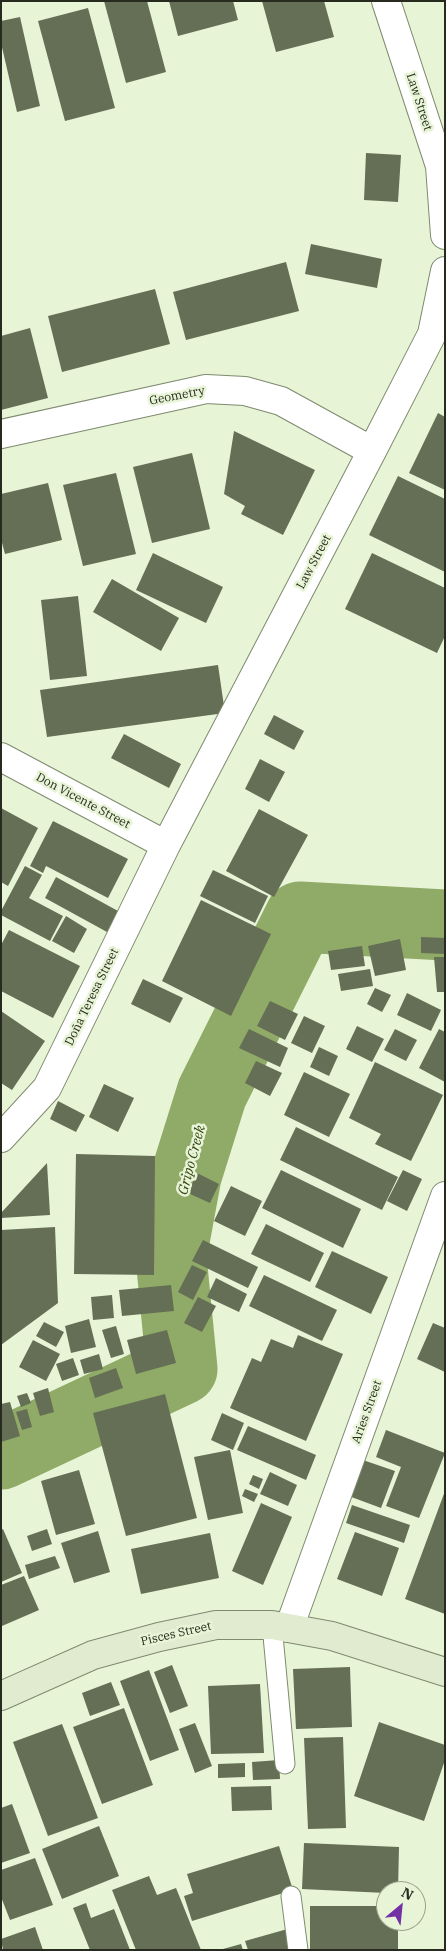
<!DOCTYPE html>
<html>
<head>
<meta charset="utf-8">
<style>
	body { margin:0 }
	#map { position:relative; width:446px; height:1951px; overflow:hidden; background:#e8f4d6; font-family:"IBM Plex Serif",serif }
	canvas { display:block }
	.frame { position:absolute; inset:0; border:2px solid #262a1f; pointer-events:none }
	.north { position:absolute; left:376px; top:1881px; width:50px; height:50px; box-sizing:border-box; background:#e8f4d6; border:1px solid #9aa38d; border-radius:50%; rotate:28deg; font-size:14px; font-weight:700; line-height:20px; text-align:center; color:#262a1f }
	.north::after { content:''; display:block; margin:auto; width:18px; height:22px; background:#7231a5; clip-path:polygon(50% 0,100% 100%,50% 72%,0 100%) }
</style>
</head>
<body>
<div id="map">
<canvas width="446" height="1951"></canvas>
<div class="frame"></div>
<div class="north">N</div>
</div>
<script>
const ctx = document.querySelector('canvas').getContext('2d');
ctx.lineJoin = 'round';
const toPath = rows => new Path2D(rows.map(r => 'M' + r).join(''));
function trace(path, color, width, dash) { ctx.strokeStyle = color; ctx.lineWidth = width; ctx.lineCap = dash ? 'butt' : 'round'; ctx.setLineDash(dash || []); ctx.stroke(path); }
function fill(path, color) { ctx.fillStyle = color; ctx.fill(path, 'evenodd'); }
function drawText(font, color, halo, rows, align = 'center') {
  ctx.font = font + ' "IBM Plex Serif",serif'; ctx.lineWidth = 5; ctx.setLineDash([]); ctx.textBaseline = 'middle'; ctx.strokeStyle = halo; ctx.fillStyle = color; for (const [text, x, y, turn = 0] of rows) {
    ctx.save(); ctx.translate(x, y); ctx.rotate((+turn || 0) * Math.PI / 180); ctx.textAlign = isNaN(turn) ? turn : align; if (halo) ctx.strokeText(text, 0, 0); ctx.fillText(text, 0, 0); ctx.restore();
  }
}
const river = toPath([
	[1,1454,182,1369,171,1257,186,1176,212,1093,300,917,445,925]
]);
const building = toPath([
	[104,1,147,1,166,72,126,83],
	[169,1,233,1,238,20,178,36],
	[262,1,324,1,334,37,276,52],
	[88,8,115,108,65,121,38,21],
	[20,17,40,106,17,112,1,43,1,21],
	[366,153,401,155,398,202,364,200],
	[311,244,382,259,377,288,305,274],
	[286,262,299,311,186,340,173,292],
	[155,289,170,344,62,372,48,316],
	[30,328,48,398,1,410,1,336],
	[438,413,445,417,445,490,409,473],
	[234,431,315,470,283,535,241,514,245,506,224,494],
	[192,453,210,529,152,543,133,467],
	[116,473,136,554,83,566,63,485],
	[398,476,445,499,445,572,369,535],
	[48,483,62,540,5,554,1,539,1,494],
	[153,553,223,587,206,623,136,590],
	[372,553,445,588,445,636,437,653,345,609],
	[112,579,179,618,161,651,93,612],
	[78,596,87,676,50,680,41,600],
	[218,665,225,713,47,737,40,690],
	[274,715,304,731,294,750,264,734],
	[124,734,181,764,169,788,111,758],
	[260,759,285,772,269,802,245,789],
	[1,808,38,828,8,886,1,882],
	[259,809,308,835,274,897,226,871],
	[53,821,128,859,108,898,46,866,43,873,30,866],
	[25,866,42,875,29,898,63,916,50,941,1,915,1,911],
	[213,870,268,896,255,923,200,896],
	[56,877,118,911,107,932,45,898],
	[201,900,271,934,231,1016,162,981],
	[66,916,87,929,74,953,52,941],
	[9,930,80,966,53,1018,1,991,1,945],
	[421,937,445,938,445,954,421,953],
	[400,939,406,970,375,976,368,946],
	[362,946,365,966,331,970,328,951],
	[434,957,445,957,445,992,437,992],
	[370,969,373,986,341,991,338,974],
	[143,979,183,998,170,1023,131,1004],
	[375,988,391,995,382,1012,367,1004],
	[407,993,441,1010,431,1031,397,1015],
	[270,1001,298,1014,285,1040,257,1026],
	[1,1011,45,1041,12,1090,1,1083],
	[304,1016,325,1026,312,1053,291,1043],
	[357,1026,384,1039,372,1062,346,1049],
	[249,1029,288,1048,280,1067,239,1048],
	[395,1029,417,1040,406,1061,384,1050],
	[439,1029,445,1032,445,1082,419,1068],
	[319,1047,338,1056,329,1076,310,1067],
	[256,1061,282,1073,270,1096,245,1083],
	[375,1062,443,1095,411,1161,375,1144,381,1134,349,1118],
	[304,1072,350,1094,329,1137,284,1115],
	[104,1084,134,1098,118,1132,89,1117],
	[58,1101,85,1115,76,1132,50,1119],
	[296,1127,398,1177,382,1210,280,1160],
	[76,1154,155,1156,154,1275,74,1274],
	[47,1163,50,1215,1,1218,1,1213],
	[281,1170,361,1209,343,1248,262,1208],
	[403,1170,422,1179,407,1211,387,1201],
	[197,1173,219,1184,210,1203,188,1193],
	[231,1186,262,1201,245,1236,214,1221],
	[266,1224,324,1253,310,1282,251,1254],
	[55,1227,58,1303,1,1345,1,1230],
	[203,1240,258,1267,248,1288,192,1261],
	[332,1251,388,1277,371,1314,315,1287],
	[192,1265,207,1272,193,1300,178,1292],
	[264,1275,337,1310,322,1341,249,1306],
	[216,1278,247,1294,239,1312,207,1297],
	[171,1285,174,1311,122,1316,119,1290],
	[112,1295,114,1318,93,1320,91,1297],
	[198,1297,216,1306,202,1332,184,1323],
	[89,1319,96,1347,71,1353,65,1326],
	[44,1322,64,1332,56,1347,36,1336],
	[433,1323,445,1328,445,1372,417,1359],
	[116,1326,124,1354,111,1358,102,1330],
	[167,1330,176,1363,136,1374,127,1340],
	[298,1335,343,1354,306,1441,230,1408,252,1358,261,1362,271,1339,293,1348],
	[33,1340,60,1354,46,1381,19,1367],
	[99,1354,103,1369,84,1374,80,1360],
	[73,1358,79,1375,62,1381,56,1364],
	[116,1368,123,1388,95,1398,89,1378],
	[48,1388,54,1412,40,1416,33,1393],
	[27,1393,31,1403,21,1407,17,1396],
	[165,1394,197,1518,126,1536,93,1413],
	[10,1402,20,1436,1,1442,1,1404],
	[27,1409,32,1427,22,1430,16,1412],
	[222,1413,244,1423,233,1450,211,1440],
	[248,1426,316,1455,306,1480,237,1450],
	[386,1430,445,1453,419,1518,386,1506,401,1467,376,1457],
	[230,1450,243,1513,208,1520,194,1457],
	[360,1459,395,1471,381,1508,346,1495],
	[79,1470,95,1524,56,1535,41,1481],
	[270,1472,297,1485,288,1506,260,1494],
	[253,1475,263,1479,259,1489,249,1484],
	[245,1489,258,1494,254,1502,242,1496],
	[445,1491,445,1614,405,1599],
	[261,1503,292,1517,263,1585,232,1571],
	[352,1505,410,1525,404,1543,346,1523],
	[3,1529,22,1573,1,1582,1,1530],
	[47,1529,52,1544,32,1551,27,1536],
	[98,1531,110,1572,74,1583,61,1543],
	[355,1532,399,1548,382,1596,337,1579],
	[210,1533,219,1578,141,1594,131,1549],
	[55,1556,60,1568,29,1579,25,1565],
	[24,1576,39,1610,2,1626,1,1585],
	[172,1665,188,1706,170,1713,154,1672],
	[350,1667,352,1727,296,1729,293,1669],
	[149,1670,179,1750,150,1761,120,1681],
	[111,1682,120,1705,90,1716,82,1693],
	[260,1684,264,1753,211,1754,208,1686],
	[124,1708,153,1785,102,1804,73,1727],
	[379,1722,445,1745,445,1760,424,1821,354,1796],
	[195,1723,212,1766,195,1773,179,1729],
	[62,1724,98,1818,48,1836,13,1742],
	[343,1737,346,1828,308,1829,304,1738],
	[279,1760,280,1779,253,1780,252,1762],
	[245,1763,245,1777,218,1778,218,1764],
	[271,1786,272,1810,232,1811,231,1787],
	[12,1804,30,1853,1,1863,1,1808],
	[99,1826,119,1876,62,1899,42,1849],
	[304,1843,399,1847,398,1891,386,1891,386,1893,302,1889],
	[279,1846,293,1890,192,1921,184,1896,193,1893,187,1874],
	[35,1858,53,1905,10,1920,1,1897,1,1870],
	[149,1876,157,1895,176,1888,201,1950,136,1950,112,1890],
	[86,1903,91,1918,114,1909,130,1950,90,1950,73,1908],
	[310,1906,386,1906,386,1921,398,1921,398,1950,310,1950],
	[35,1927,43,1950,3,1950,1,1939],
	[291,1928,293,1950,248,1950,245,1941],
	[241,1944,243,1950,223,1950,223,1949]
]);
const lane = toPath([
	[272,1625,285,1764],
	[291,1896,298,1950]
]);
const street = toPath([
	[386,1,440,166,445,235],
	[1,434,206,389,245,391,281,401,372,451],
	[1,757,166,845],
	[1,1138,47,1088,166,845,372,451,432,334,445,271],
	[289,1628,445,1196]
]);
const secondary = toPath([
	[1,1696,93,1655,159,1637,216,1625,272,1625,332,1636,445,1672]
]);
const streetNames = [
	["Law Street",419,102,72],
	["Geometry",177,396,-11],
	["Law Street",314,562,-62],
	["Don Vicente Street",83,801,28],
	["Doña Teresa Street",92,997,-64],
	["Aries Street",367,1412,-70],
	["Pisces Street",176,1634,-13]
];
const waterNames = [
	["Gripo Creek",192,1160,-75]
];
trace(river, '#90aa67', 71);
fill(building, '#646f55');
trace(lane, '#7e8a6f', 21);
trace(street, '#7e8a6f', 30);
trace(secondary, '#7e8a6f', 30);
trace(lane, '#fff', 19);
trace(street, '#fff', 28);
trace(secondary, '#e1ebd0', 28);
drawText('12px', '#262a1f', '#e8f4d6', streetNames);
drawText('italic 14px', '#354515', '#e8f4d6', waterNames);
</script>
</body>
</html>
